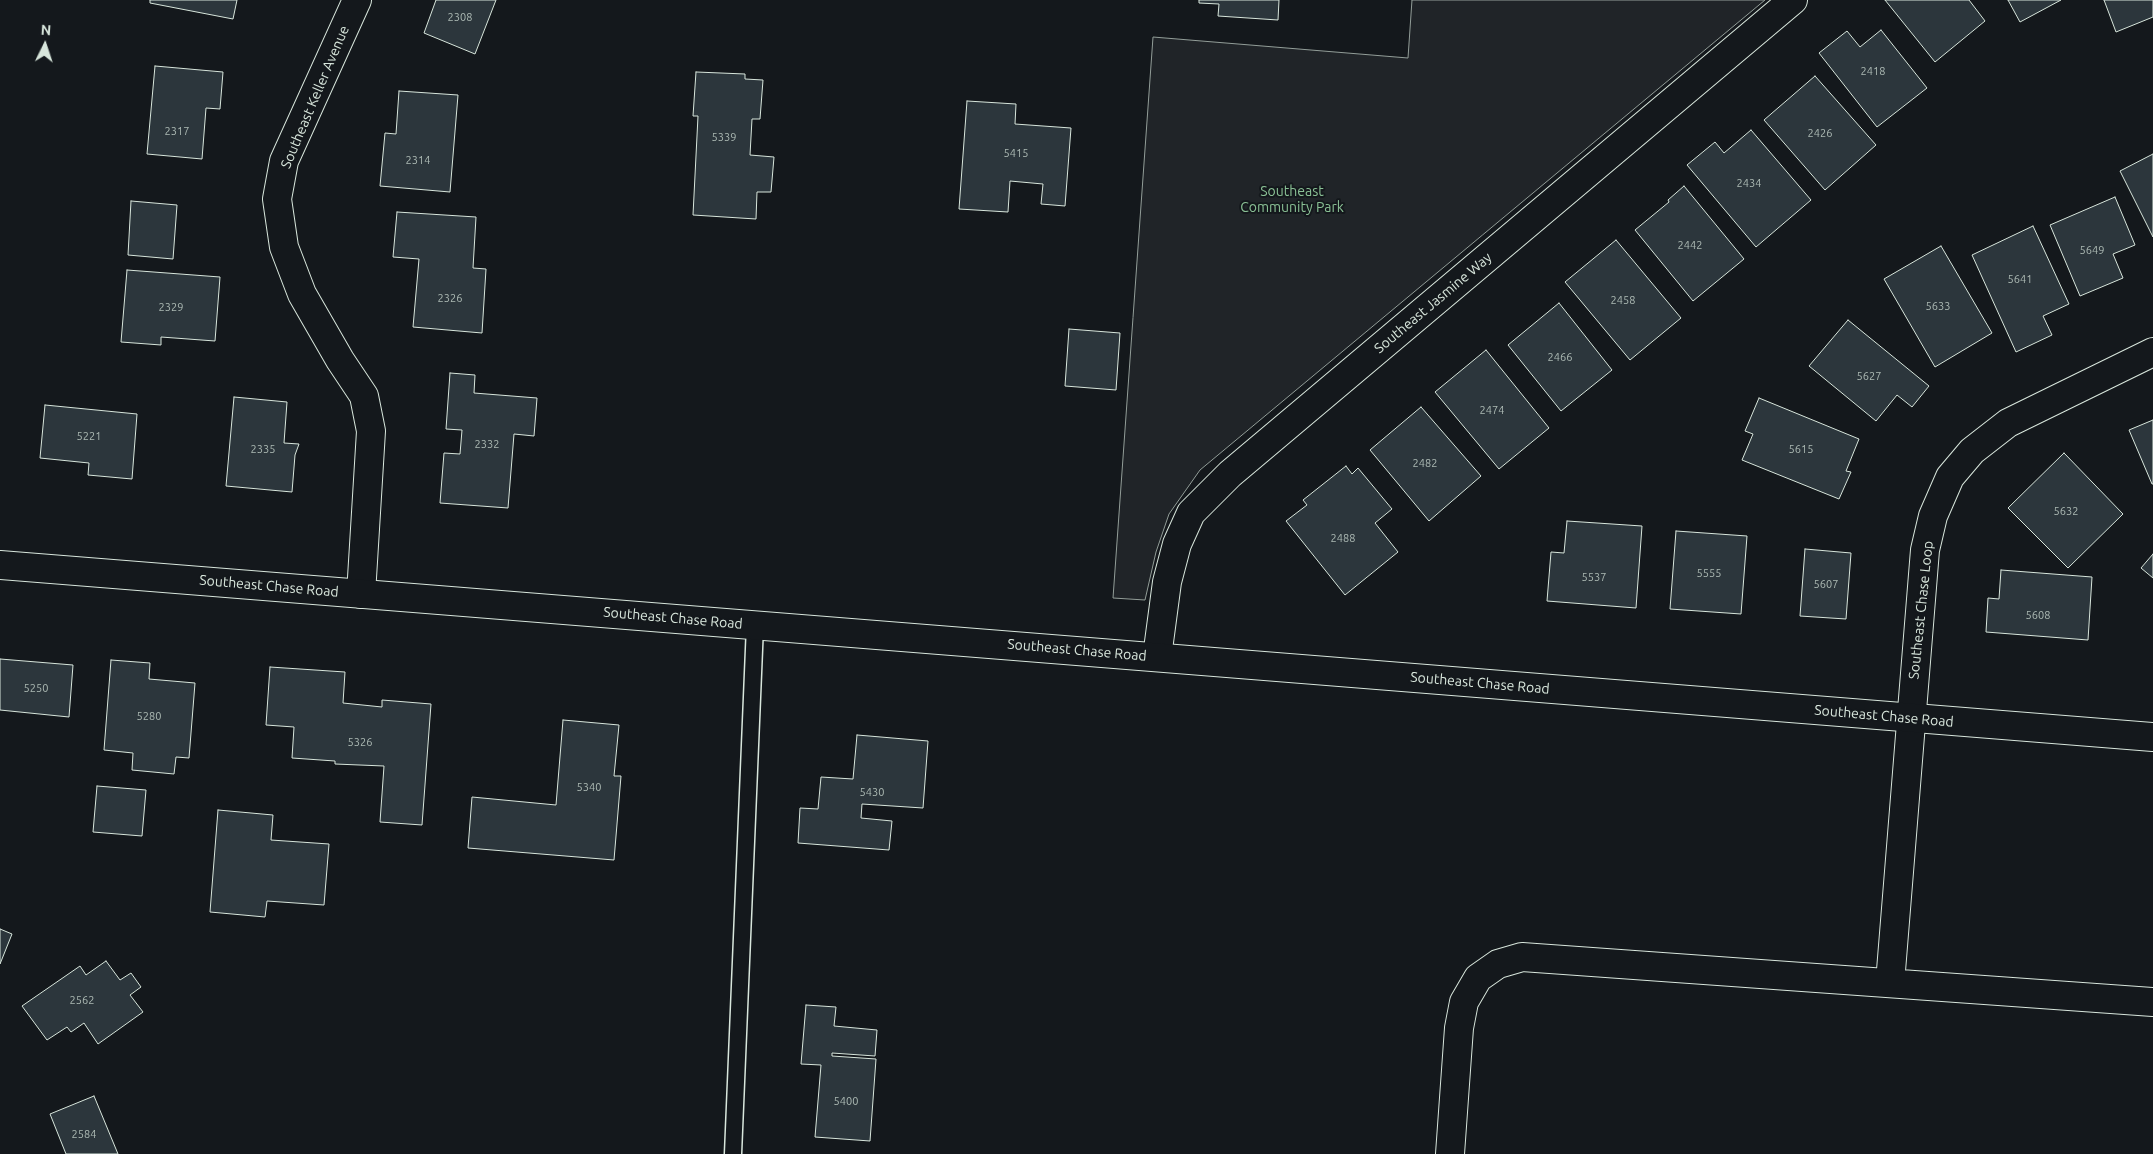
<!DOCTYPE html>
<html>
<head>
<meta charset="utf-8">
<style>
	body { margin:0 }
	#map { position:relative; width:2153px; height:1154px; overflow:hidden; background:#14181c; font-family:Ubuntu,sans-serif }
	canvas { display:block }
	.north { position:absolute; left:20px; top:20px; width:50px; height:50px; -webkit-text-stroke:4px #14181c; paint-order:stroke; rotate:4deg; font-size:14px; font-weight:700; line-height:20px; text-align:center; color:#d8e6dc }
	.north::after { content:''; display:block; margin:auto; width:18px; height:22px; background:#d8e6dc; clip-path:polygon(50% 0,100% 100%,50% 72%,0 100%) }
</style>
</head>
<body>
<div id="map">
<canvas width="2153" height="1154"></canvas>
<div class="north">N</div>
</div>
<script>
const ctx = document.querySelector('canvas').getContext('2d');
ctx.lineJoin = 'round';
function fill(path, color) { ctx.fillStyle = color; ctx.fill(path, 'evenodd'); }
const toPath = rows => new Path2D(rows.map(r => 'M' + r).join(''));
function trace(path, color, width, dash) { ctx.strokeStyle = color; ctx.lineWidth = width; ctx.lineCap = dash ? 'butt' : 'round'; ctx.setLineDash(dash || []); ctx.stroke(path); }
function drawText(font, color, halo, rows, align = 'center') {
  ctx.font = font + ' Ubuntu,sans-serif'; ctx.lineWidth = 4; ctx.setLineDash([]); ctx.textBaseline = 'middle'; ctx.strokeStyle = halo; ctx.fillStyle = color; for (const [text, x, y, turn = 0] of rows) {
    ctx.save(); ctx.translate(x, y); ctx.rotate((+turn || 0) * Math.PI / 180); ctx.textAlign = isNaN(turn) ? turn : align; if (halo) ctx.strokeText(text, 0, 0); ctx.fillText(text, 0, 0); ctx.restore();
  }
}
const green = toPath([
	[1412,0,1765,0,1200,470,1169,514,1156,552,1145,600,1113,598,1153,37,1408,58,1412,0]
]);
const building = toPath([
	[150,0,237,0,233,19,150,3,150,0],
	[436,0,496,0,475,54,424,33,436,0],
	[1199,0,1279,0,1278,20,1218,16,1219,4,1199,3,1199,0],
	[1885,0,1969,0,1985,21,1935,62,1885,0],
	[2008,0,2061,0,2020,22,2008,0],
	[2104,0,2153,0,2153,17,2116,32,2104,0],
	[1881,30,1927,88,1877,127,1819,53,1847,31,1860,47,1881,30],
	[155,66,223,72,220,109,206,108,202,159,147,154,155,66],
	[696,72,745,74,745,79,763,80,760,119,752,119,750,155,774,157,771,192,757,192,756,219,693,215,698,116,693,116,696,72],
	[1815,76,1876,145,1825,190,1764,120,1815,76],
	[399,91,458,95,450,192,380,186,385,133,396,134,399,91],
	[967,101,1016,104,1015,124,1071,128,1065,206,1041,204,1043,184,1010,181,1008,212,959,209,967,101],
	[1751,130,1811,200,1756,247,1687,165,1715,142,1724,153,1751,130],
	[2153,154,2153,237,2120,171,2153,154],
	[1684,186,1744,259,1693,301,1635,230,1669,202,1668,200,1684,186],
	[2115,197,2135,245,2113,254,2123,278,2080,296,2050,225,2115,197],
	[131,201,177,205,173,259,128,255,131,201],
	[397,212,476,217,473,268,486,269,482,333,413,327,419,259,393,257,397,212],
	[2033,226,2069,304,2043,316,2052,335,2016,352,1972,255,2033,226],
	[1616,240,1681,318,1630,360,1565,282,1616,240],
	[1941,246,1992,333,1935,367,1884,279,1941,246],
	[127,270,220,277,215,341,161,337,161,345,121,342,127,270],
	[1559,303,1612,370,1561,411,1508,345,1559,303],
	[1848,320,1929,386,1912,407,1897,395,1876,421,1809,366,1848,320],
	[1069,329,1120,333,1116,390,1065,386,1069,329],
	[1486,350,1549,428,1499,469,1435,392,1486,350],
	[450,373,475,375,474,393,537,398,534,436,514,434,508,508,440,503,444,453,460,454,462,430,446,429,450,373],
	[234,397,287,402,284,443,299,444,295,455,292,492,226,486,234,397],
	[1759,398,1859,439,1846,471,1851,472,1839,499,1742,460,1753,434,1745,431,1759,398],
	[45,405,137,414,132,479,88,475,89,463,40,458,45,405],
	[1421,407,1481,476,1429,521,1370,450,1421,407],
	[2153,420,2153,484,2152,484,2129,430,2153,420],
	[2064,453,2123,514,2068,568,2008,508,2064,453],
	[1346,466,1352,474,1358,468,1392,509,1375,523,1398,552,1345,595,1286,521,1307,505,1303,500,1346,466],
	[1567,521,1642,526,1636,608,1547,601,1551,552,1564,553,1567,521],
	[1676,531,1747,536,1741,614,1670,609,1676,531],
	[1805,549,1851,553,1846,619,1800,616,1805,549],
	[2153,554,2153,578,2141,568,2153,554],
	[2001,570,2092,577,2088,640,1986,632,1988,598,1999,599,2001,570],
	[0,659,73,665,69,717,0,710,0,659],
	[111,660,150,663,149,679,195,683,189,758,176,757,174,774,132,770,133,753,104,750,111,660],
	[270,667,345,672,343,703,382,707,382,700,431,704,422,825,380,822,384,766,335,764,335,761,292,758,294,727,266,725,270,667],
	[563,720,619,725,614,776,621,776,614,860,468,848,472,797,556,805,563,720],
	[857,735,928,741,923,808,862,804,861,818,892,821,889,850,798,843,800,808,818,809,821,777,853,779,857,735],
	[97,786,146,790,142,836,93,832,97,786],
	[218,810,273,815,271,840,329,844,324,905,267,901,265,917,210,912,218,810],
	[0,929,12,934,0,964,0,929],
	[106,961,120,980,131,973,141,987,130,995,143,1012,98,1044,84,1023,71,1032,67,1027,47,1040,22,1006,80,966,86,975,106,961],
	[806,1005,836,1007,834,1026,877,1030,875,1056,832,1053,832,1056,876,1059,870,1141,815,1137,821,1065,801,1064,806,1005],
	[94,1096,118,1154,66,1154,50,1114,94,1096]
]);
const service = toPath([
	[733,1154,755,625]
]);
const minor = toPath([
	[357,0,284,161,277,199,284,247,302,294,340,360,364,396,371,431,361,594],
	[1157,657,1167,582,1177,544,1191,513,1230,474,1793,0],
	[1890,983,1925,550,1933,516,1950,477,1972,451,2008,423,2153,352],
	[1450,1154,1459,1028,1464,1002,1478,978,1498,964,1522,957,2153,1002]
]);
const tertiary = toPath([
	[0,565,2153,737]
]);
const numberNames = [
	["2308",460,17],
	["2418",1873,71],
	["2317",177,131],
	["2426",1820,133],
	["5339",724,137],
	["5415",1016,153],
	["2314",418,160],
	["2434",1749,183],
	["2442",1690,245],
	["5649",2092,250],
	["5641",2020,279],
	["2326",450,298],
	["2458",1623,300],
	["5633",1938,306],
	["2329",171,307],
	["2466",1560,357],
	["5627",1869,376],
	["2474",1492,410],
	["5221",89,436],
	["2332",487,444],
	["2335",263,449],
	["5615",1801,449],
	["2482",1425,463],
	["5632",2066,511],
	["2488",1343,538],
	["5555",1709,573],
	["5537",1594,577],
	["5607",1826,584],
	["5608",2038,615],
	["5250",36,688],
	["5280",149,716],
	["5326",360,742],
	["5340",589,787],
	["5430",872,792],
	["2562",82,1000],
	["5400",846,1101],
	["2584",84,1134]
];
const streetNames = [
	["Southeast Keller Avenue",315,97,-67],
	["Southeast Jasmine Way",1433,303,-40],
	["Southeast Chase Road",269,586,5],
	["Southeast Chase Loop",1921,610,-84],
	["Southeast Chase Road",673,618,5],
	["Southeast Chase Road",1077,650,5],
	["Southeast Chase Road",1480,683,5],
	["Southeast Chase Road",1884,716,5]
];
const parkNames = [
	["Southeast",1292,191],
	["Community Park",1292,207]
];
fill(green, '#202428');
trace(green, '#939e99', 1);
fill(building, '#2c363c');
trace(building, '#d8e6dc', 1);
trace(service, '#d8e6dc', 19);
trace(minor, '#d8e6dc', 30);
trace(tertiary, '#d8e6dc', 30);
trace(service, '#14181c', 16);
trace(minor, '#14181c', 28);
trace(tertiary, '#14181c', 28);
drawText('11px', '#adbab4', null, numberNames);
drawText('14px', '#d8e6dc', '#14181c', streetNames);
drawText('14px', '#8ac095', '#14181c', parkNames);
</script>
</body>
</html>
